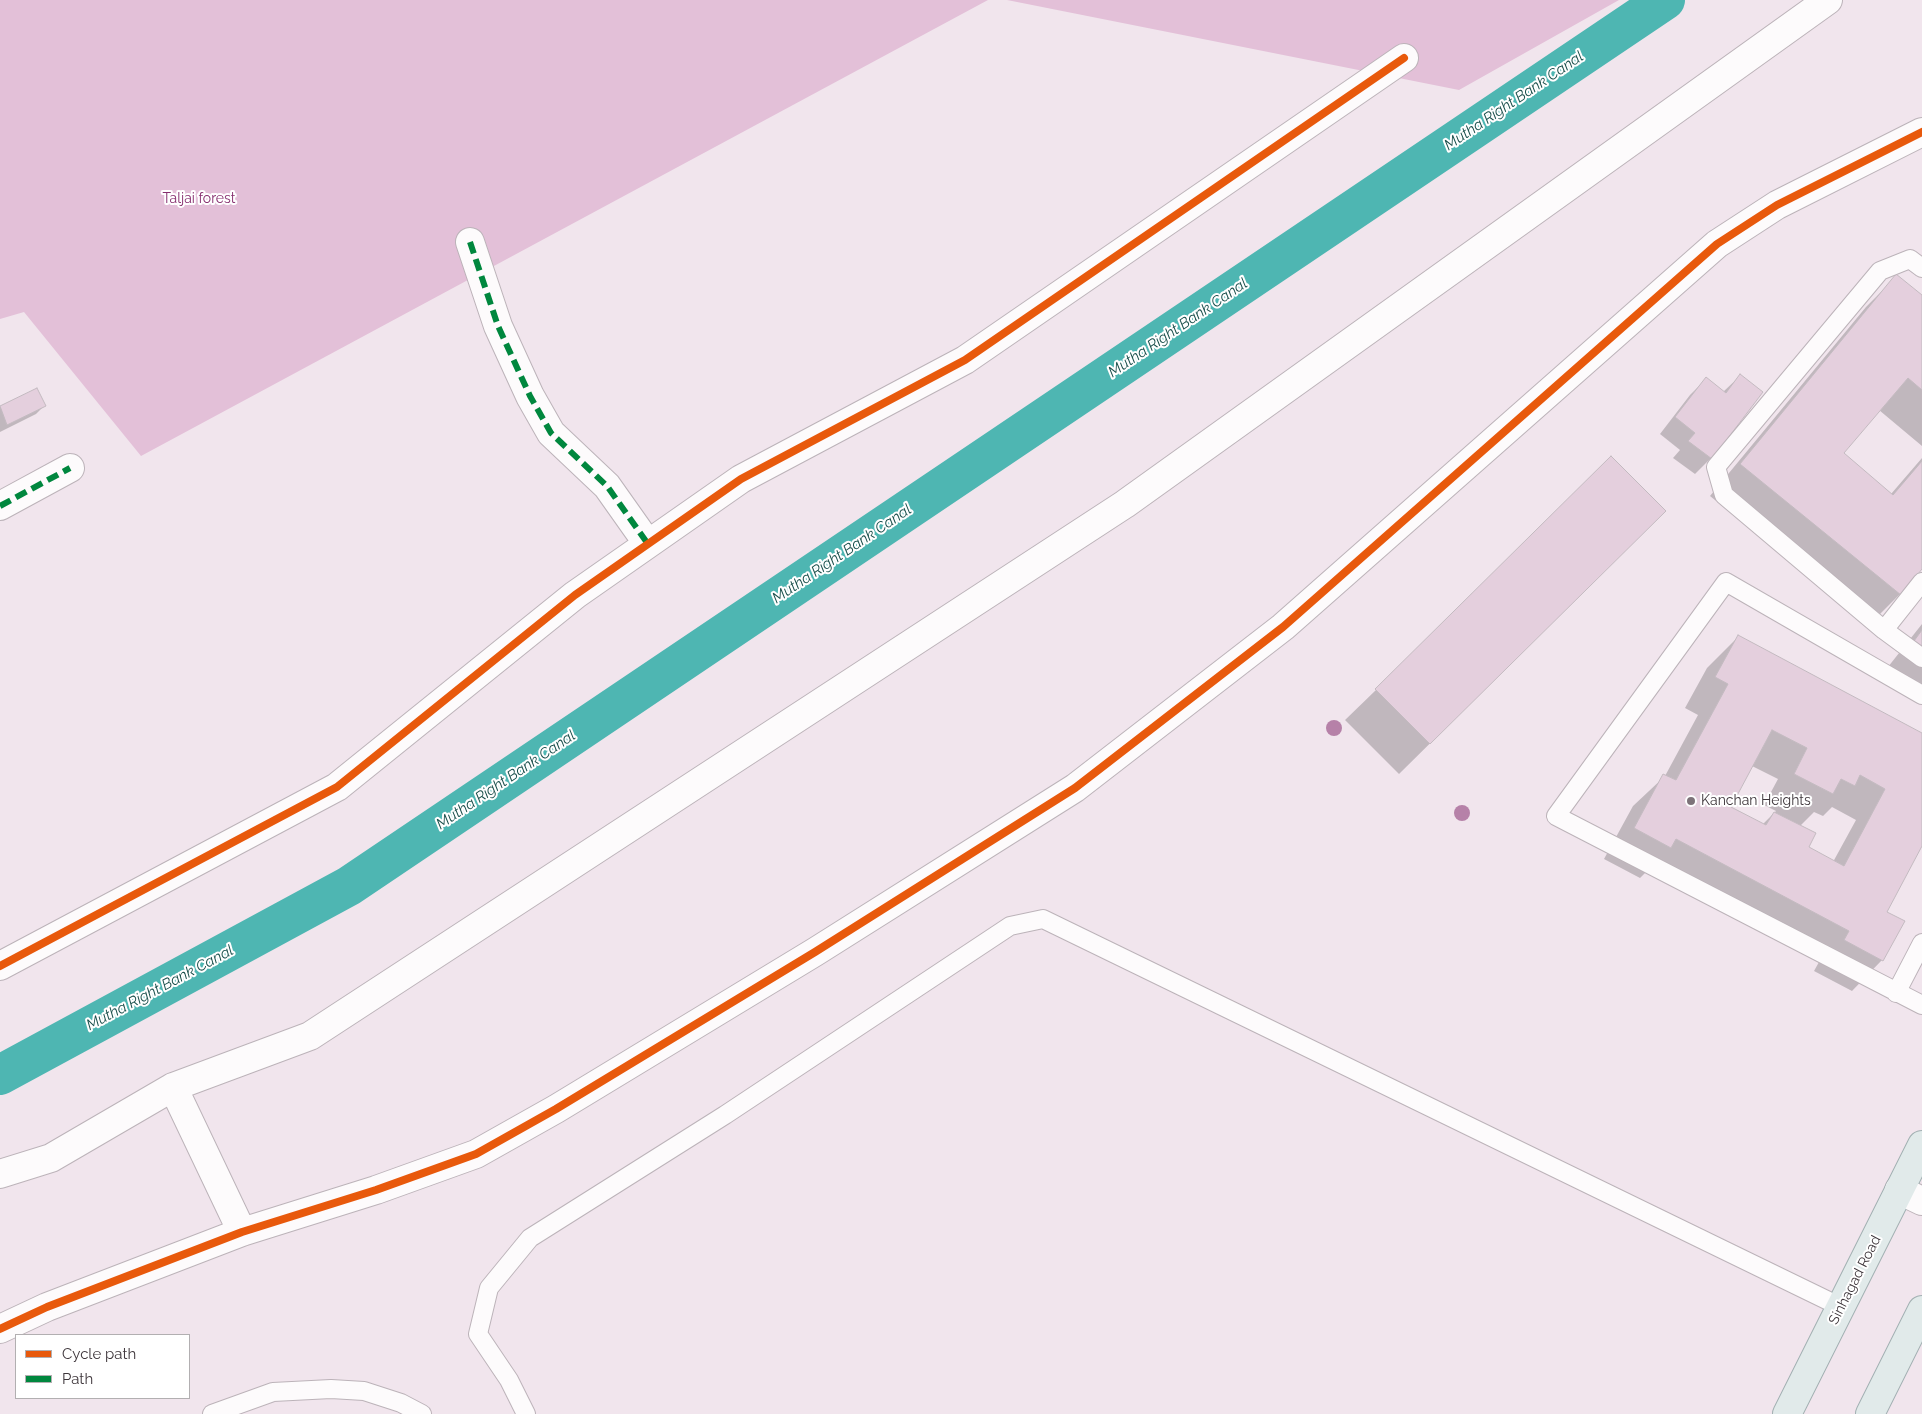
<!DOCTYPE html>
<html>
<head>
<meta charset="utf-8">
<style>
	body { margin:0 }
	#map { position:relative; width:1922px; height:1414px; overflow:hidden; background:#f1e5ed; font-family:Raleway,sans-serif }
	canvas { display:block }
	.legend { position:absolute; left:15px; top:1334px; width:175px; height:65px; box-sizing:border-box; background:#fff; border:1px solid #b2afb1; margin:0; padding:6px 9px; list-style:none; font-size:15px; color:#3e363b }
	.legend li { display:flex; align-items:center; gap:10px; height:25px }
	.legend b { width:25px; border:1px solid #b2afb1 }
</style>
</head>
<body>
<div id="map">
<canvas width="1922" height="1414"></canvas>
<ul class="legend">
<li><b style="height:6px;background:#e8590c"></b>Cycle path</li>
<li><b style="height:6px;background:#00873e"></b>Path</li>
</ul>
</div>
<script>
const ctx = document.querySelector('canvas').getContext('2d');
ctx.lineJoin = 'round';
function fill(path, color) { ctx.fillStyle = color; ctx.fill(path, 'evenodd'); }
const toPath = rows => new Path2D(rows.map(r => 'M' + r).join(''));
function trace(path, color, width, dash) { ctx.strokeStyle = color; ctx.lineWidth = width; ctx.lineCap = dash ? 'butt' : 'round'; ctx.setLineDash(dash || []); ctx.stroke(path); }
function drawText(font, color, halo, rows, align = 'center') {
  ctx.font = font + ' Raleway,sans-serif'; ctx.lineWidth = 4; ctx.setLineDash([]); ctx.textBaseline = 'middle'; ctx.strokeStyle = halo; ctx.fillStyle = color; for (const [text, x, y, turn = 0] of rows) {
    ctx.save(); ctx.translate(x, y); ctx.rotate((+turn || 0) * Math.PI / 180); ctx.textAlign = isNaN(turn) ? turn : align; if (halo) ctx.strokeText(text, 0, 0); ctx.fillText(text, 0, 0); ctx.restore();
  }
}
const green = toPath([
	[0,0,988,0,141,456,24,312,0,319],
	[1007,0,1619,0,1459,90]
]);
const shadow = toPath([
	[1897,276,1922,297,1922,446,1879,410,1842,453,1891,494,1922,458,1922,567,1900,594,1869,625,1710,496,1866,307],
	[1740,376,1711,458,1695,474,1673,458,1680,450,1660,434,1690,395,1706,379,1723,392],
	[36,390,44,406,36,414,0,432,0,407],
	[1634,542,1399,774,1345,720,1376,690],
	[1922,624,1922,701,1884,672],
	[1738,637,1922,734,1922,844,1885,912,1882,960,1852,991,1814,971,1819,962,1647,871,1640,878,1604,859,1633,806,1665,776,1698,715,1685,708,1707,668],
	[1752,766,1778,779,1764,805,1776,811,1762,825,1729,808],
	[1832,807,1856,820,1833,862,1807,848,1800,826,1814,812,1823,816]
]);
const canal = toPath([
	[0,1075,349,886,1665,0]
]);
const building = toPath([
	[1896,274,1922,295,1922,390,1908,378,1844,453,1893,495,1922,461,1922,569,1901,595,1740,464,1896,274],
	[1740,374,1763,392,1712,459,1688,441,1695,433,1675,417,1706,377,1726,393,1740,374],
	[37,388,46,406,7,425,0,406,37,388],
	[1611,456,1666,511,1430,744,1375,689,1611,456],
	[1922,630,1922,647,1914,641,1922,630],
	[1738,635,1922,733,1922,846,1887,912,1905,921,1883,961,1844,940,1849,931,1676,839,1671,848,1634,828,1663,774,1676,780,1728,684,1715,677,1738,635],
	[1772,730,1807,748,1794,774,1833,794,1841,779,1855,786,1860,775,1885,789,1844,866,1809,847,1816,833,1774,812,1766,825,1731,807,1772,730]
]);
const service = toPath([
	[1922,268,1910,259,1880,271,1716,467,1724,495,1884,630,1922,658],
	[1884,630,1922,582],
	[1922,695,1726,582,1556,816,1922,1005],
	[1896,993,1922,943],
	[212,1414,273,1392,331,1389,364,1391,401,1403,422,1414],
	[526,1414,509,1380,478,1334,489,1288,530,1238,725,1115,1010,926,1043,919,1841,1307]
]);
const minor = toPath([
	[470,242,498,326,530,396,551,433,607,486,648,544],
	[0,506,70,468],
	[0,966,337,787,575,595,741,479,965,360,1404,58],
	[173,1087,242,1232],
	[0,1174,51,1158,173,1087,310,1036,1125,504,1828,0],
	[1899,1190,1922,1201],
	[0,1329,47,1307,242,1232,376,1190,476,1154,556,1109,815,952,1075,788,1283,627,1717,244,1777,205,1922,132]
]);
const primary = toPath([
	[1787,1414,1922,1145],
	[1870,1414,1922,1310]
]);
const quiet = toPath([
	[470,242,498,326,530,396,551,433,607,486,648,544],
	[0,506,70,468]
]);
const cycleway = toPath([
	[0,966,337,787,575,595,741,479,965,360,1404,58],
	[0,1329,47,1307,242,1232,376,1190,476,1154,556,1109,815,952,1075,788,1283,627,1717,244,1777,205,1922,132]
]);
const trees = [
	[1334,728],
	[1462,813]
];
const markers = [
	[1691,801,5,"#7d7379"]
];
const parkNames = [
	["Taljai forest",199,199]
];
const poiNames = [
	["Kanchan Heights",1701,801]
];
const streetNames = [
	["Sinhagad Road",1855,1280,-63]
];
const waterNames = [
	["Mutha Right Bank Canal",1514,101,-34],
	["Mutha Right Bank Canal",1178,328,-34],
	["Mutha Right Bank Canal",842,554,-34],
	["Mutha Right Bank Canal",506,780,-34],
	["Mutha Right Bank Canal",160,988,-28]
];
fill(green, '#e3c0d8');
fill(shadow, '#0003');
trace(canal, '#4eb6b2', 40);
fill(building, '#e4cfdd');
trace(building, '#c3bac0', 1);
trace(service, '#bcb3b9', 20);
trace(minor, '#bcb3b9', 30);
trace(primary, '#a2b0b2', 30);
trace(service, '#fdfbfc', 18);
trace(minor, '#fdfbfc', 28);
trace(primary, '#e1eaea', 28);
trace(quiet, '#00873e', 6, [12, 6]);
trace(cycleway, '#e8590c', 8);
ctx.fillStyle = '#b681a8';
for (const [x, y] of trees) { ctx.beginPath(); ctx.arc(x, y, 8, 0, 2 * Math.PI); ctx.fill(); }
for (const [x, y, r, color] of markers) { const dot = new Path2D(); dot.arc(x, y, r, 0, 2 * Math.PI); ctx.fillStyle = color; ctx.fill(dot); trace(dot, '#fff', 2); }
drawText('14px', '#862f6f', '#fff', parkNames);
drawText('14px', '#3e363b', '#fff', poiNames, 'left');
drawText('14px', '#3e363b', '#fff', streetNames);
drawText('italic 15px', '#184e4a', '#fff', waterNames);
</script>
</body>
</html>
